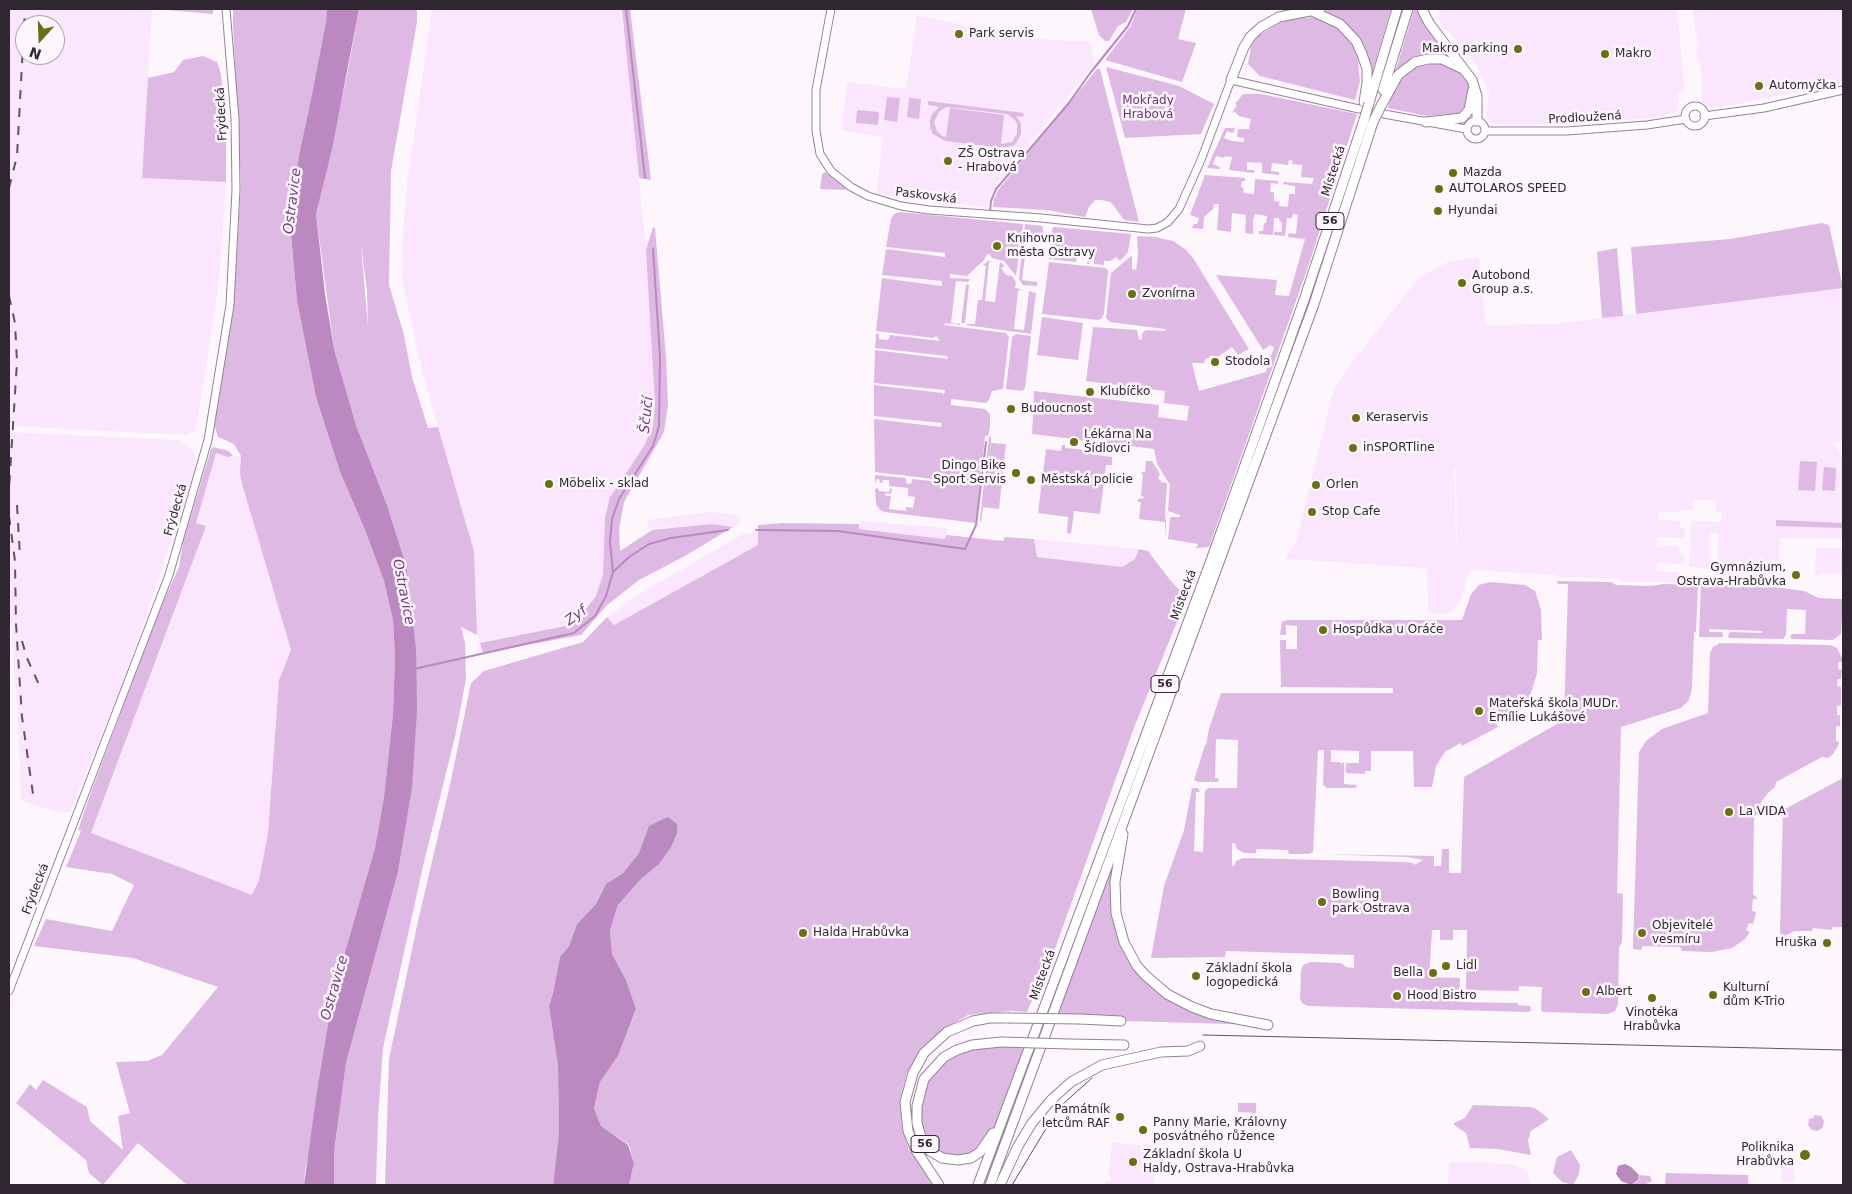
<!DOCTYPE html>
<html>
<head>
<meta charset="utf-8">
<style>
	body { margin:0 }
	#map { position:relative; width:1852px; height:1194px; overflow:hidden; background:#fdf7fd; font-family:"DejaVu Sans",sans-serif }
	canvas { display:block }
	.frame { position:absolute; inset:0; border:10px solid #302631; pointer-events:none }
	.north { position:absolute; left:15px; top:15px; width:50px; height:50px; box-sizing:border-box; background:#fdf7fd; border:1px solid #aba3ab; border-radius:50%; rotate:200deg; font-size:14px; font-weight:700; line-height:20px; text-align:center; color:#302631 }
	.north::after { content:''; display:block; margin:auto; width:18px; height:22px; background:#6b6f14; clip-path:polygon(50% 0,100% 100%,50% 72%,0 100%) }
</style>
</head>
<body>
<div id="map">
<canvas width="1852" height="1194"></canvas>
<div class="frame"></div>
<div class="north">N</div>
</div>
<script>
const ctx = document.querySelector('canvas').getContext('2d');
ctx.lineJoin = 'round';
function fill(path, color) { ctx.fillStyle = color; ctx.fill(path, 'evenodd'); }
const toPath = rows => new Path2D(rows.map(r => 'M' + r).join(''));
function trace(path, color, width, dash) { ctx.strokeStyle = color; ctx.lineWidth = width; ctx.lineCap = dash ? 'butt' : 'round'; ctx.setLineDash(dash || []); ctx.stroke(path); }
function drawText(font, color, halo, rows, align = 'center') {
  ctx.font = font + ' "DejaVu Sans",sans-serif'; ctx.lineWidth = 5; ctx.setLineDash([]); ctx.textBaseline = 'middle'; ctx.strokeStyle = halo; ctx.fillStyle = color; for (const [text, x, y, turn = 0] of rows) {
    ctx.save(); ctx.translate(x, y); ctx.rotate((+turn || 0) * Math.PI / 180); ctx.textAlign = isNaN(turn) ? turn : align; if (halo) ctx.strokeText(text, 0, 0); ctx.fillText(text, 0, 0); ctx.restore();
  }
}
const built = toPath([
	[9,9,152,9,142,178,226,182,219,283,196,431,185,435,9,426],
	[25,25,55,25,55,55,25,55],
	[431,9,622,9,646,250,655,406,653,426,644,446,610,497,603,575,596,596,578,619,565,626,480,643,477,635,475,611,474,551,422,371,402,279,403,233,407,183,430,24],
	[1438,9,1677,9,1685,91,1678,92,1679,109,1676,112,1655,118,1561,124,1493,124,1486,118,1489,92,1476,64,1440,22],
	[1693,9,1843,9,1843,82,1733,105,1709,107,1702,102,1701,98,1702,83,1700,62,1696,53,1699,44,1695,32],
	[917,16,1033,38,1066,41,1089,41,1095,63,996,185,990,196,987,207,876,194,883,137,841,130,847,82,906,89],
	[1479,258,1486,325,1554,324,1843,288,1843,441,1834,443,1843,459,1843,539,1780,538,1778,574,1717,573,1718,533,1710,533,1709,568,1689,567,1691,521,1721,522,1722,512,1716,512,1716,500,1693,500,1693,510,1681,510,1680,512,1658,512,1658,520,1680,521,1680,528,1684,528,1685,530,1685,538,1658,537,1657,546,1679,546,1679,553,1684,554,1684,564,1657,563,1657,571,1679,572,1679,577,1689,577,1689,582,1623,582,1616,579,1557,577,1556,575,1470,570,1459,605,1448,613,1428,613,1427,568,1285,559,1297,539,1330,403,1335,387,1356,357,1418,279,1434,269,1450,261],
	[1456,468,1457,542,1456,542,1454,469],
	[9,432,178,440,190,448,194,453,195,471,125,677,70,812,61,813,24,802,21,799,18,722,9,598],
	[216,453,228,457,241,456,240,473,242,484,291,650,279,680,268,833,259,880,252,896,91,834,206,526,196,523],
	[710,512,730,514,740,517,740,524,733,527,712,524,649,529,647,520],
	[860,521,948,528,947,535,944,539,859,529],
	[758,532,758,545,614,625,607,617,636,596,743,534],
	[1034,539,1139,549,1135,559,1122,567,1036,557],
	[1816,548,1830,548,1831,550,1832,548,1843,548,1843,574,1822,573,1821,575,1815,575],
	[1112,1142,1158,1148,1154,1184,1105,1185,1105,1181,1110,1182,1111,1176,1108,1176],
	[1782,1157,1795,1157,1794,1182,1781,1181],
	[1449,1162,1514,1164,1526,1171,1530,1181,1530,1185,1448,1185]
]);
const green = toPath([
	[167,9,213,9,213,14,167,10],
	[233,9,327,9,326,22,290,223,297,301,316,397,340,472,365,530,384,581,393,620,395,656,393,714,384,797,375,848,357,913,305,1171,304,1185,187,1185,138,1143,103,1185,89,1173,86,1160,16,1103,30,1084,36,1090,43,1080,87,1107,90,1121,123,1150,118,1116,130,1113,116,1062,147,1061,162,1055,218,987,133,958,34,946,46,919,112,931,134,885,112,874,66,867,81,831,78,830,90,795,159,611,179,567,183,542,211,449,213,447,229,451,233,456,228,457,216,453,196,523,206,526,91,833,252,895,259,880,268,833,279,680,291,650,242,484,240,473,241,456,234,444,218,437,214,424,230,325,237,254,241,183,233,26],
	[359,9,417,9,417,22,391,171,389,285,404,335,412,377,428,428,438,427,474,551,477,635,461,627,465,643,466,679,455,737,423,866,383,1048,378,1117,376,1185,334,1185,334,1152,346,1063,398,872,412,787,415,669,416,647,406,565,387,505,356,425,334,349,316,214,347,75],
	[361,244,367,291,368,327,361,245],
	[622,9,630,9,651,180,639,178],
	[1091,9,1186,9,1178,39,1196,43,1182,82,1105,60,1130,27,1137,10,1133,9,1126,22,1118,26,1109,41,1105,41,1099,35],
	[1344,9,1391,9,1373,70,1371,70,1365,51,1358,36,1343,21,1324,10],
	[1414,9,1418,9,1450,56,1427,56,1414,59,1404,64,1395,73],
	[1319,17,1331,22,1347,36,1357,52,1360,81,1355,100,1260,76,1248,64,1251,46,1257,37,1279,23,1298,18],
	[203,56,217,62,221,74,226,124,226,182,142,178,148,78,174,72,183,60],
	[1436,60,1462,72,1469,83,1470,89,1466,108,1462,113,1427,116,1388,108,1394,87,1407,69],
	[1106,67,1179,86,1214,104,1201,134,1125,138],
	[1097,69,1100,69,1139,222,1124,220,1114,206,1110,202,1101,200,1095,200,1089,207,1085,217,1047,210,993,207,994,199,998,190],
	[1243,94,1261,94,1357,114,1309,264,1209,547,1196,548,1198,544,1168,539,1170,519,1171,517,1180,517,1180,515,1168,511,1170,485,1157,464,1154,449,1032,434,1034,393,1034,391,1159,405,1158,417,1187,421,1189,406,1164,403,1165,391,1086,381,1093,327,1137,330,1139,339,1142,340,1142,333,1146,330,1166,331,1165,329,1110,322,1106,318,1111,273,1131,256,1132,256,1132,269,1136,270,1138,256,1137,236,1155,237,1173,241,1185,249,1193,258,1249,349,1238,355,1232,347,1215,359,1212,355,1204,361,1205,363,1192,363,1199,391,1266,372,1274,347,1270,345,1263,350,1216,275,1277,280,1275,295,1289,296,1305,239,1288,237,1289,233,1296,234,1298,215,1293,214,1292,218,1287,218,1285,236,1274,235,1274,232,1282,232,1282,222,1279,221,1279,218,1274,218,1273,235,1259,234,1259,231,1263,231,1264,223,1266,223,1267,216,1255,214,1253,220,1253,234,1245,233,1246,215,1232,213,1231,232,1217,230,1219,204,1214,204,1213,209,1204,217,1203,229,1192,228,1194,224,1197,224,1199,218,1190,215,1205,175,1245,178,1245,181,1242,181,1241,187,1244,188,1243,193,1254,194,1255,179,1278,181,1278,184,1271,183,1270,192,1274,192,1274,201,1279,202,1280,199,1279,206,1288,207,1289,194,1295,194,1295,186,1283,184,1284,182,1312,184,1314,178,1301,177,1302,165,1292,164,1293,161,1289,160,1288,165,1272,163,1271,171,1279,172,1279,175,1262,173,1262,163,1247,162,1247,170,1254,170,1254,173,1229,170,1232,157,1225,156,1224,158,1216,156,1213,164,1220,167,1220,169,1207,168,1225,128,1235,128,1233,133,1227,131,1224,138,1232,141,1244,142,1244,138,1237,137,1238,129,1249,129,1251,119,1239,116,1235,112,1232,113,1237,105,1235,104],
	[887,97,900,98,897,122,884,120],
	[909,98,921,99,919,119,907,117],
	[928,101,1024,113,1023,117,1016,116,1021,123,1021,134,1015,145,1003,148,945,141,933,134,930,128,930,121,932,114,939,107,928,105],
	[948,107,1007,114,1015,120,1017,124,1017,133,1012,142,1001,144,1004,115,950,108,946,137,942,136,937,131,934,122,939,112,944,108],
	[858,110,878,112,879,114,878,124,877,125,856,123,857,111],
	[825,172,845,187,846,190,820,189,822,174],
	[900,212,1023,224,1016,276,1004,261,992,258,990,254,987,254,984,260,967,276,950,274,950,278,970,279,968,282,956,281,951,323,959,324,959,323,961,323,966,284,969,285,965,323,960,323,960,325,945,323,944,325,1006,333,1009,337,1003,389,992,391,989,400,986,403,951,399,951,405,985,409,990,414,990,427,988,436,985,436,976,523,885,512,880,510,876,504,875,489,878,488,879,491,889,492,890,488,892,489,891,494,886,493,885,496,891,496,889,509,906,511,906,507,913,508,915,497,908,496,908,488,889,486,889,480,883,480,882,483,880,483,879,479,877,479,875,484,875,475,906,478,906,483,911,484,912,479,932,481,933,479,875,472,874,419,941,427,942,423,874,416,874,385,942,393,944,395,945,390,874,383,875,350,948,359,947,356,875,348,876,334,879,334,879,339,888,340,890,335,940,341,936,336,933,338,876,331,882,278,942,286,942,281,882,275,886,249,945,257,945,253,886,247,891,219,894,214],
	[1822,223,1829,225,1843,288,1636,314,1631,247,1730,239],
	[1025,224,1042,226,1043,228,1043,235,1028,234,1024,264,1022,280,1037,282,1037,286,1023,285,1019,279],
	[653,227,655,228,666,357,668,404,664,432,624,502,619,529,620,551,652,530,712,524,733,527,685,556,639,580,606,606,581,635,483,653,480,643,565,626,578,619,596,596,603,575,605,518,610,497,644,446,653,426,655,406,646,250],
	[1054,227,1131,234,1128,252,1120,261,1116,257,1110,261,1104,261,1104,265,1094,264,1094,259,1090,259,1089,264,1087,264,1088,259,1077,257,1076,262,1049,259,1052,229],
	[1617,248,1623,316,1602,318,1597,252],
	[988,261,992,261,989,262,985,301,995,302,1000,262,1005,266,1001,268,1006,275,1012,276,1016,282,1015,288,1021,289,1018,291,1014,329,1024,330,1029,291,1036,293,1031,334,966,325,967,324,975,324,978,300,982,300,986,266,983,265],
	[1049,262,1105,268,1108,270,1104,314,1101,319,1098,320,1042,314],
	[1042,317,1083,323,1078,360,1037,355],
	[1016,334,1031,336,1025,388,1022,391,1006,389,1012,337],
	[989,436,991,437,991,443,1006,444,999,509,983,507,981,523,980,520],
	[1062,445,1065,445,1065,448,1088,450,1089,448,1092,448,1091,454,1112,457,1112,465,1106,465,1100,514,1074,511,1071,534,1067,533,1068,517,1038,513,1046,449,1061,451],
	[1146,461,1152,461,1160,474,1158,478,1163,483,1166,482,1167,485,1165,514,1166,524,1165,539,1165,522,1139,519,1141,502,1138,502,1138,499,1144,498,1144,497,1141,496,1143,475,1141,474,1142,472,1145,472],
	[1800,461,1817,462,1815,491,1798,490],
	[1824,467,1836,468,1835,491,1822,490],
	[1776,520,1843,523,1843,528,1776,526],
	[782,523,859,524,859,529,944,539,947,535,1003,541,1005,537,1034,539,1037,557,1122,567,1135,559,1139,549,1148,551,1170,580,1185,596,1177,622,1135,725,1056,946,1027,1012,1012,1011,968,1015,941,1031,921,1050,907,1073,900,1099,902,1128,909,1150,925,1171,932,1185,629,1185,634,1163,629,1145,601,1126,594,1108,600,1082,618,1056,636,1010,626,980,612,954,610,930,618,905,642,878,649,827,639,853,623,873,606,884,596,904,577,924,569,946,560,957,553,993,549,1006,558,1066,559,1133,553,1185,385,1185,389,1059,418,921,450,785,471,683,484,671,583,642,607,617,614,625,758,545,758,525],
	[1557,581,1611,582,1616,585,1651,586,1663,584,1698,585,1696,632,1694,632,1692,688,1689,700,1681,708,1621,727,1617,893,1623,894,1622,942,1619,947,1618,1005,1615,1011,1608,1014,1543,1012,1541,1010,1542,987,1519,986,1518,991,1466,990,1467,930,1453,930,1453,940,1440,940,1440,930,1432,930,1429,977,1460,978,1459,1002,1518,1003,1518,1005,1530,1006,1531,1010,1528,1012,1308,1006,1302,1003,1300,999,1301,971,1303,965,1311,962,1341,963,1346,967,1354,968,1354,955,1226,951,1225,957,1151,958,1164,886,1184,830,1192,788,1198,788,1200,792,1196,792,1194,851,1203,852,1205,791,1208,788,1237,788,1238,740,1216,739,1215,778,1219,779,1218,782,1198,782,1194,780,1205,745,1206,745,1209,729,1221,693,1393,693,1393,688,1281,687,1280,640,1286,640,1286,649,1297,649,1297,626,1286,625,1286,635,1280,635,1282,622,1287,620,1462,620,1471,594,1479,585,1490,582,1525,585,1535,591,1541,610,1542,640,1538,640,1537,673,1530,696,1515,712,1496,723,1498,727,1462,746,1460,743,1445,752,1436,766,1432,787,1414,787,1413,751,1371,751,1371,771,1365,771,1365,774,1346,773,1346,762,1349,764,1349,763,1359,763,1359,751,1331,750,1331,762,1340,762,1341,764,1344,762,1344,784,1357,785,1356,788,1327,788,1323,785,1324,750,1318,750,1313,852,1309,854,1289,854,1288,850,1256,849,1256,853,1244,853,1237,849,1235,843,1232,843,1232,866,1234,866,1236,861,1243,858,1405,862,1413,863,1414,865,1423,860,1407,857,1320,854,1434,856,1434,866,1441,866,1442,849,1449,849,1449,873,1461,873,1464,777,1564,720,1568,584,1558,584],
	[1701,585,1775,587,1804,591,1819,598,1843,599,1841,634,1833,640,1792,639,1790,637,1792,634,1805,634,1806,610,1787,609,1786,635,1783,639,1729,638,1728,636,1730,632,1762,633,1762,631,1709,629,1709,632,1722,632,1723,636,1722,637,1699,637],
	[1720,643,1830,645,1837,648,1842,658,1842,662,1838,662,1838,669,1842,670,1841,679,1838,679,1837,686,1841,687,1841,705,1837,706,1837,715,1840,715,1840,726,1836,726,1836,741,1839,742,1839,744,1833,754,1828,758,1822,757,1776,782,1775,787,1769,792,1761,802,1759,814,1754,816,1753,894,1756,897,1757,899,1753,899,1752,911,1756,912,1753,924,1749,923,1746,930,1750,932,1745,939,1732,948,1712,952,1682,951,1680,947,1643,946,1641,950,1633,949,1639,752,1646,741,1662,729,1708,713,1710,653,1713,647],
	[1843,778,1843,927,1832,927,1832,930,1813,928,1812,931,1794,931,1787,935,1782,936,1780,933,1783,810],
	[1128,809,1117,866,1117,922,1145,975,1192,1007,1268,1025,1051,1019],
	[1030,1044,990,1139,976,1155,938,1156,917,1123,924,1079,962,1048],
	[1238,1103,1256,1103,1256,1113,1238,1112],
	[1473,1105,1530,1107,1535,1108,1549,1119,1531,1131,1528,1140,1531,1155,1498,1149,1470,1148,1466,1133,1454,1125,1454,1123,1465,1118],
	[1815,1115,1821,1116,1824,1121,1823,1127,1818,1131,1812,1130,1808,1125,1809,1119,1813,1118],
	[1571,1150,1580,1165,1579,1174,1573,1185,1562,1182,1553,1173,1557,1157],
	[1666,1173,1748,1175,1748,1185,1652,1185,1665,1184],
	[1640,1175,1650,1176,1652,1181,1644,1185,1631,1185,1638,1181]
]);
const water = toPath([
	[327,9,359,9,332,149,316,214,325,294,334,349,356,425,387,505,406,565,416,647,417,710,412,788,398,872,346,1063,334,1152,334,1185,304,1185,318,1085,333,995,375,848,384,797,393,714,395,656,393,620,384,581,365,530,340,472,316,397,297,301,290,223,299,156,312,95,326,22],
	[668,817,677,824,677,833,671,847,659,864,642,878,618,905,610,930,612,954,626,980,636,1009,618,1056,600,1082,594,1108,601,1126,628,1145,634,1163,629,1185,553,1185,559,1133,558,1066,549,1006,553,993,560,957,569,946,577,924,596,904,606,884,623,873,639,853,649,826],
	[1625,1164,1631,1167,1639,1175,1638,1180,1631,1185,1621,1181,1616,1174,1618,1166]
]);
const stream = toPath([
	[626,9,645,178],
	[990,211,991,201,996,189,1068,104,1091,72,1128,26,1136,9],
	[756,530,838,531,965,549,976,525,986,442],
	[613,572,610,542,612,519,619,499,653,446,659,426,660,357,653,249],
	[414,669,574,633,595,616,606,596,613,572,629,557,649,544,671,538,728,530]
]);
const secondary = toPath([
	[831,9,816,90,816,131,820,154,831,171,851,187,868,196,901,206,929,210,1041,218,1148,229,1157,228,1168,222,1179,209,1201,160,1231,80,1359,109],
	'1685 116a10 10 0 1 1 20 0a10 10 0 1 1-20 0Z',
	[1384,114,1466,129],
	[1704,116,1764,108,1843,90],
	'1467 130a9 9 0 1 1 18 0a9 9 0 1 1-18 0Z',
	[1485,131,1567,131,1647,125,1686,119],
	[9,991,169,575,208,440,230,305,236,190,235,119,226,9]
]);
const highway = toPath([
	[1422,9,1429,23,1472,80,1477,96,1477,121],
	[1312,11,1340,24,1356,41,1362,54,1367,69,1367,83,1364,102],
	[1231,80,1244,47,1251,36,1261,27,1279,17,1320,9],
	[1383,90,1408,9],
	[1369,103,1397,9],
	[1381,106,1398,75,1415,62,1428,59,1442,59,1463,69],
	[1426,122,1462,118,1469,110,1473,90],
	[1123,834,1115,882,1116,913,1124,942,1137,966,1145,975,1167,994,1192,1007,1211,1014,1268,1025],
	[1080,1019,1121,1021],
	[1069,1044,1124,1045],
	[993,1133,980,1152,971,1158,958,1160,942,1158,930,1151,921,1137,917,1123,917,1106,924,1079,944,1057,957,1050,972,1045,1001,1042],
	[939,1185,916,1150,908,1131,905,1102,913,1073,924,1053,947,1032,973,1021,990,1018,1008,1018],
	[978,1185,1210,563,1304,300,1364,120],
	[990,1185,1314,304,1373,122],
	[1000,1185,1018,1146,1032,1123,1051,1100,1071,1082,1102,1065,1161,1052,1188,1051,1200,1046]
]);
const tram = toPath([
	[1203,1035,1843,1050],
	[1012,1185,1050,1122,1064,1103,1092,1078]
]);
const rail = toPath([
	[9,188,17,156,25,9],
	[9,296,15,323,17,362,9,489],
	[17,505,20,556],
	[9,516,15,561,16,624,22,717,33,794],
	[22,641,27,658,40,687]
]);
const highwayBridge = toPath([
	[1364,120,1369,103],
	[1373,122,1381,106],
	[1008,1018,1080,1019],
	[1001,1042,1069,1044]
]);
const markers = [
	[959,34,5,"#6b6f14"],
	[1518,49,5,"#6b6f14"],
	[1605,54,5,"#6b6f14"],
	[1759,86,5,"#6b6f14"],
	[948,161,5,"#6b6f14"],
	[1453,173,5,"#6b6f14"],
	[1439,189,5,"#6b6f14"],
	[1438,211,5,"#6b6f14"],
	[997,246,5,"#6b6f14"],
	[1462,283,5,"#6b6f14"],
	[1132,294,5,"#6b6f14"],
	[1215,362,5,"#6b6f14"],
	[1090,392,5,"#6b6f14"],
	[1011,409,5,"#6b6f14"],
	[1356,418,5,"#6b6f14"],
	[1074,442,5,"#6b6f14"],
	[1353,448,5,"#6b6f14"],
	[1016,473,5,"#6b6f14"],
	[1031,480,5,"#6b6f14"],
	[549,484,5,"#6b6f14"],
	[1316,485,5,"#6b6f14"],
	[1312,512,5,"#6b6f14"],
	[1796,575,5,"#6b6f14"],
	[1323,630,5,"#6b6f14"],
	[1479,711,5,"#6b6f14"],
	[1729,812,5,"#6b6f14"],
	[1322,902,5,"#6b6f14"],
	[803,933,5,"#6b6f14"],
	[1642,933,5,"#6b6f14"],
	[1827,943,5,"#6b6f14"],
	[1446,966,5,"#6b6f14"],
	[1433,973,5,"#6b6f14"],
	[1196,976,5,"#6b6f14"],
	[1586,992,5,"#6b6f14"],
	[1713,995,5,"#6b6f14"],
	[1397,996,5,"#6b6f14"],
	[1652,998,5,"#6b6f14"],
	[1120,1117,5,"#6b6f14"],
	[1143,1130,5,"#6b6f14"],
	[1805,1155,6,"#6b6f14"],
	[1133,1162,5,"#6b6f14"]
];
const shields = [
	[1330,221,28],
	[1165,684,28],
	[925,1144,28]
];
const shieldNames = [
	["56",1330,221],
	["56",1165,684],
	["56",925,1144]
];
const poiNames = [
	["Park servis",969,34],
	["Makro parking",1508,49,"right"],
	["Makro",1615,54],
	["Automyčka",1769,86],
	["ZŠ Ostrava",958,154],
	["- Hrabová",958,168],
	["Mazda",1463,173],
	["AUTOLAROS SPEED",1449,189],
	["Hyundai",1448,211],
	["Knihovna",1007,239],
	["města Ostravy",1007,253],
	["Autobond",1472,276],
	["Group a.s.",1472,290],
	["Zvonírna",1142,294],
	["Stodola",1225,362],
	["Klubíčko",1100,392],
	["Budoucnost",1021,409],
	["Keraservis",1366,418],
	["Lékárna Na",1084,435],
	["Šídlovci",1084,449],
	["inSPORTline",1363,448],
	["Dingo Bike",1006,466,"right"],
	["Sport Servis",1006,480,"right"],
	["Městská policie",1041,480],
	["Möbelix - sklad",559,484],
	["Orlen",1326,485],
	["Stop Cafe",1322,512],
	["Gymnázium,",1786,568,"right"],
	["Ostrava-Hrabůvka",1786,582,"right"],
	["Hospůdka u Oráče",1333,630],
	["Mateřská škola MUDr.",1489,704],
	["Emílie Lukášové",1489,718],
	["La VIDA",1739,812],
	["Bowling",1332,895],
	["park Ostrava",1332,909],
	["Objevitelé",1652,926],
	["vesmíru",1652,940],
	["Halda Hrabůvka",813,933],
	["Hruška",1817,943,"right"],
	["Lidl",1456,966],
	["Základní škola",1206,969],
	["logopedická",1206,983],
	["Bella",1423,973,"right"],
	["Kulturní",1723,988],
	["dům K-Trio",1723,1002],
	["Albert",1596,992],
	["Hood Bistro",1407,996],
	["Vinotéka",1652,1013,"center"],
	["Hrabůvka",1652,1027,"center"],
	["Památník",1110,1110,"right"],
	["letcům RAF",1110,1124,"right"],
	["Panny Marie, Královny",1153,1123],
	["posvátného růžence",1153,1137],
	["Poliknika",1794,1148,"right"],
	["Hrabůvka",1794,1162,"right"],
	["Základní škola U",1143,1155],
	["Haldy, Ostrava-Hrabůvka",1143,1169]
];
const parkNames = [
	["Mokřady",1148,101],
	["Hrabová",1148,115]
];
const streetNames = [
	["Frýdecká",222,114,-93],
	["Prodloužená",1585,118,-3],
	["Místecká",1334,171,-72],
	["Paskovská",926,196,7],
	["Frýdecká",176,510,-74],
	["Místecká",1184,595,-70],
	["Frýdecká",36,889,-69],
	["Místecká",1043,975,-70]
];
const waterNames = [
	["Ostravice",293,201,-83],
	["Ščučí",647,415,-84],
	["Ostravice",403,592,79],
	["Zyf",576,616,-36],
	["Ostravice",335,988,-74]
];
fill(built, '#fae7fd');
fill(green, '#deb9e3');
fill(water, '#b989c0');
trace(stream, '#b989c0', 2);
trace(secondary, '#98809b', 9);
trace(highway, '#98809b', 11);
trace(secondary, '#fff', 7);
trace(highway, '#fff', 9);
trace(tram, '#5d545e', 1);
trace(rail, '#5d545e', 2, [9, 9]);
trace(highwayBridge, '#98809b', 11, []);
trace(highwayBridge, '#fff', 9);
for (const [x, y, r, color] of markers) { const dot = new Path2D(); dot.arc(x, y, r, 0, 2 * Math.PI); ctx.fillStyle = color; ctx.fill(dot); trace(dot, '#fdf7fd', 2); }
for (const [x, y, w] of shields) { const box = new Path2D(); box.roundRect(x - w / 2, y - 8.5, w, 17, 4); ctx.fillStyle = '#fdf7fd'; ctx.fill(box); trace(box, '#302631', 1); }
drawText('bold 11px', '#302631', null, shieldNames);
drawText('12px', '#302631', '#fdf7fd', poiNames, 'left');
drawText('12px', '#6d3275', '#fdf7fd', parkNames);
drawText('12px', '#302631', '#fdf7fd', streetNames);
drawText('italic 14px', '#763b7f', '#fdf7fd', waterNames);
</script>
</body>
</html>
